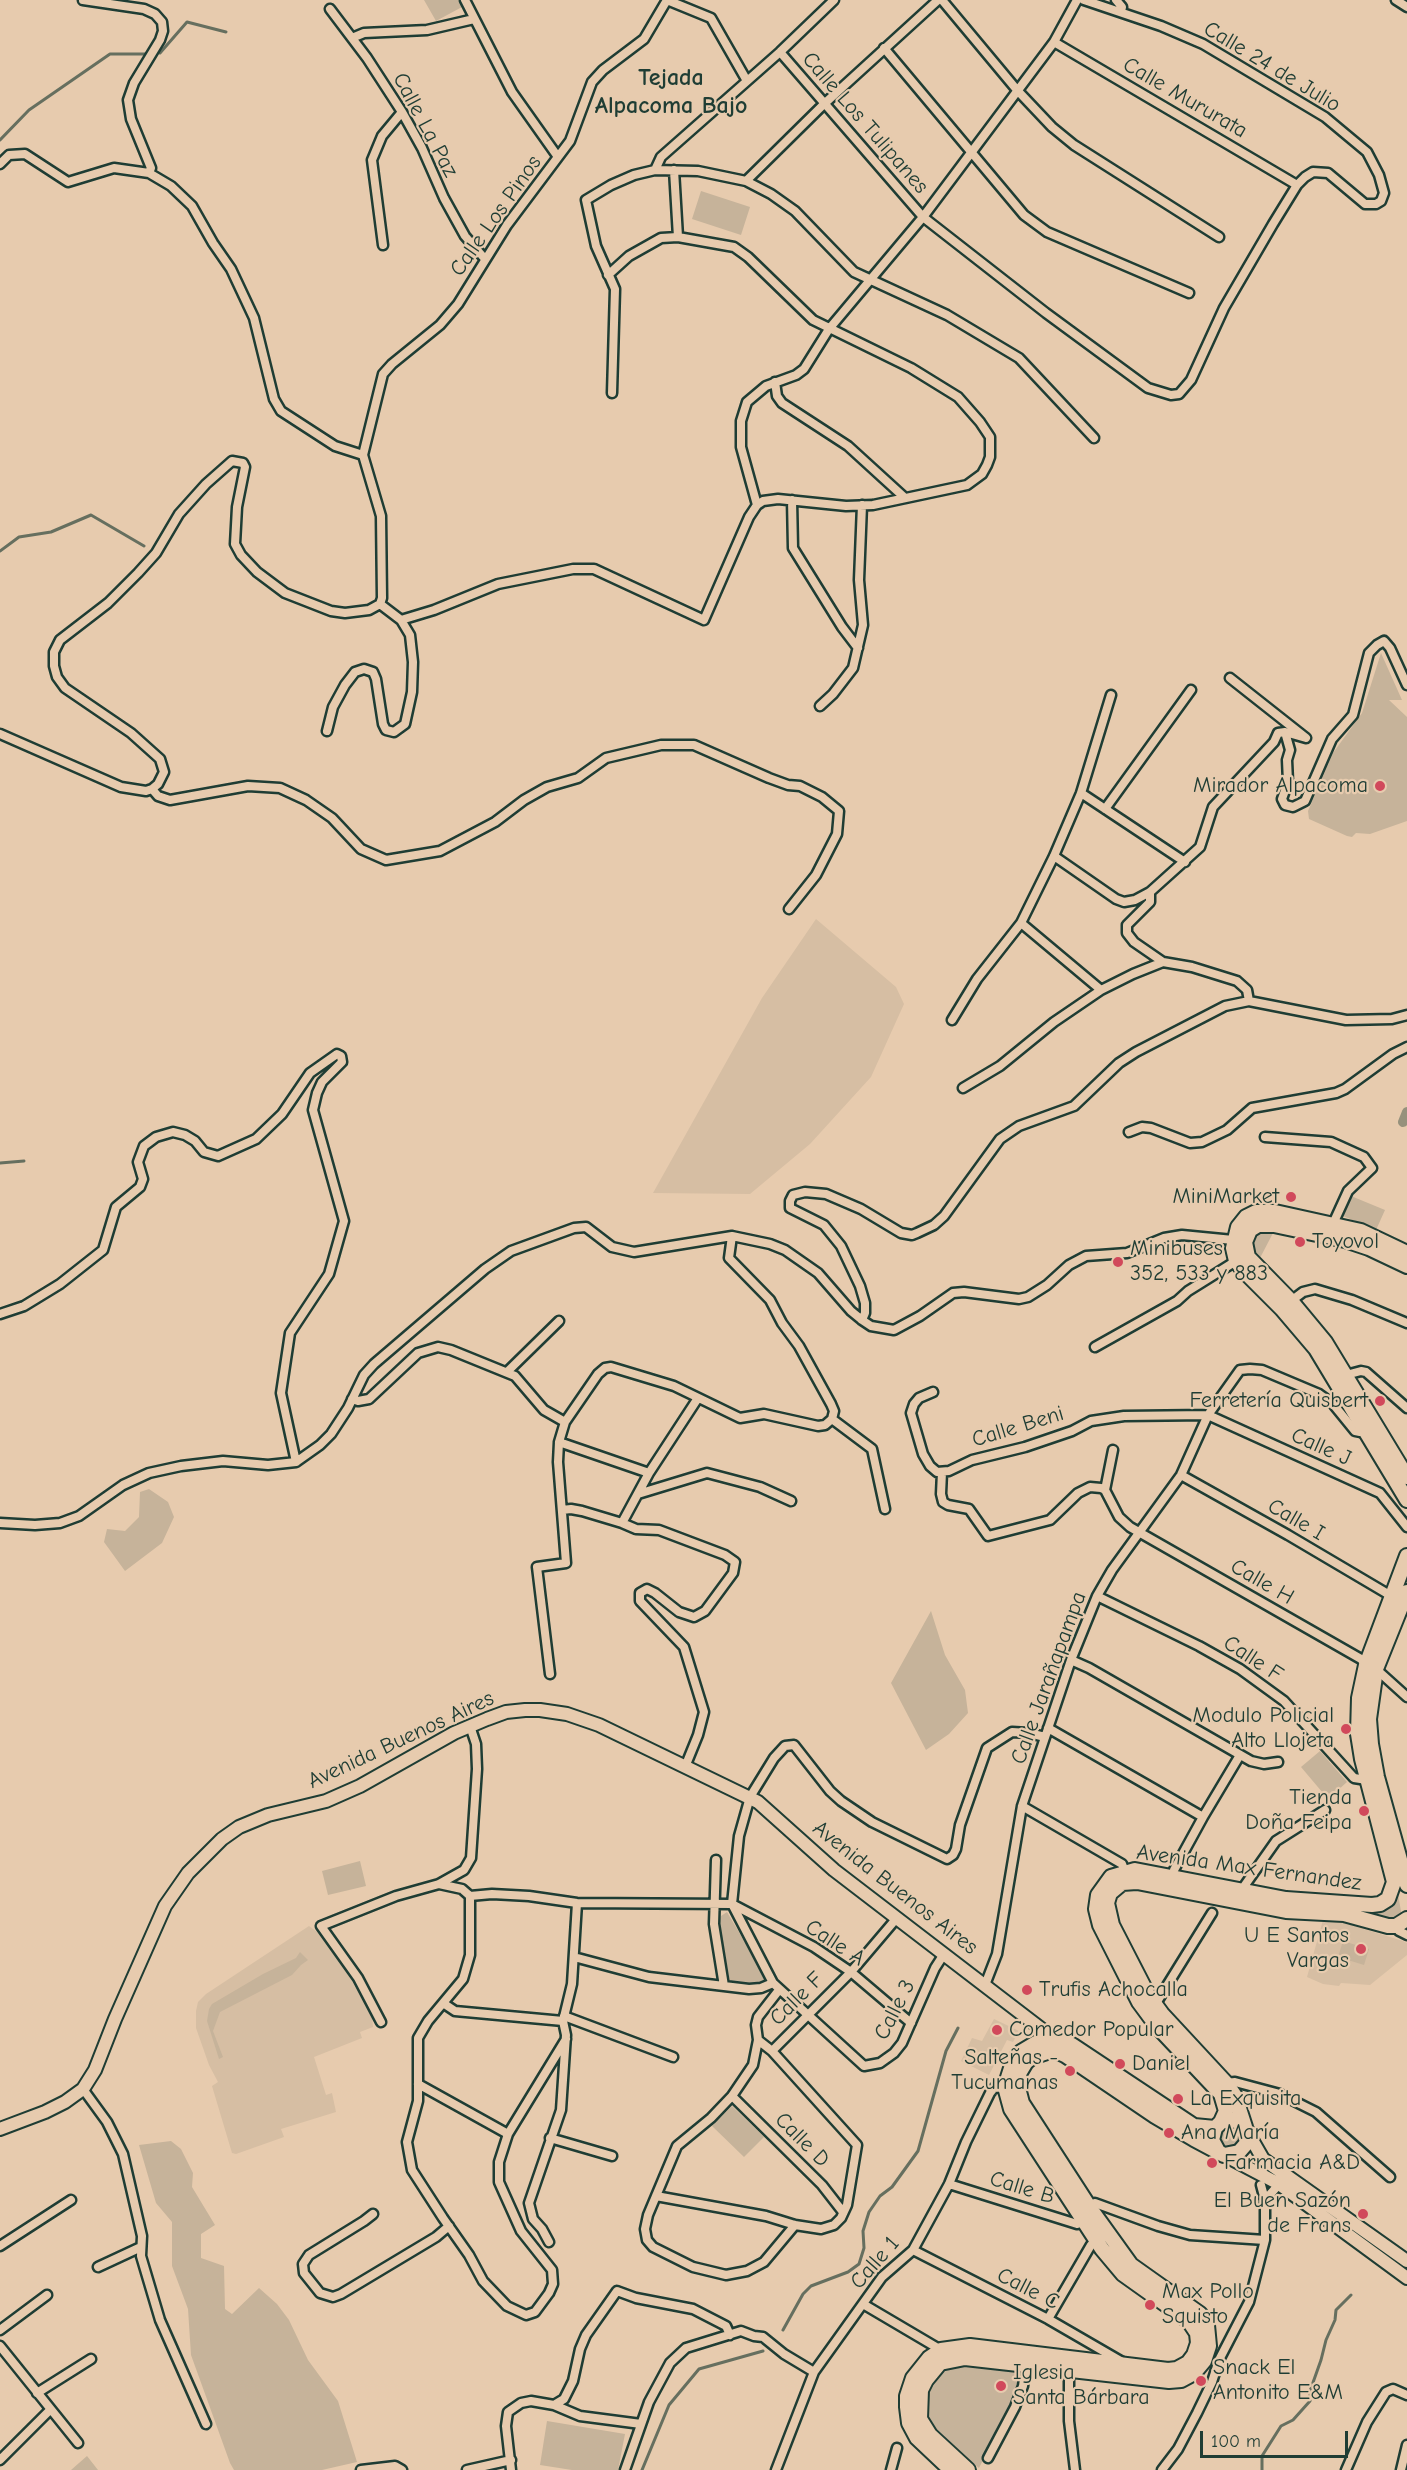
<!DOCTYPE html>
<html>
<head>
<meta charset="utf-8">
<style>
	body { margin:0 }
	#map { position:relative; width:1407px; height:2470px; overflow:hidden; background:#e7cbae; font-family:"Comic Neue",sans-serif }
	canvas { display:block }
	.scale { position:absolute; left:1200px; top:2431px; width:148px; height:27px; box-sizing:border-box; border:3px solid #1f3d34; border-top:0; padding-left:8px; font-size:18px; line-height:21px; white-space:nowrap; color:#1f3d34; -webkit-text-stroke:4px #e7cbae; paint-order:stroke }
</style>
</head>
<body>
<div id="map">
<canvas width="1407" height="2470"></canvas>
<div class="scale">100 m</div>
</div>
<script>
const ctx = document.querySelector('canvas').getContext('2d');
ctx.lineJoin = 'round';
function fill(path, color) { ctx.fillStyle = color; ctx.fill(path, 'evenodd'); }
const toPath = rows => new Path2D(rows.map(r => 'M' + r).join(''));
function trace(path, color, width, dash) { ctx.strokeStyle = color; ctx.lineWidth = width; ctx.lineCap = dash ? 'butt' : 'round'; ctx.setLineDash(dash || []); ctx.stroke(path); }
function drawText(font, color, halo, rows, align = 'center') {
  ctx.font = font + ' "Comic Neue",sans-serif'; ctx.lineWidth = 4.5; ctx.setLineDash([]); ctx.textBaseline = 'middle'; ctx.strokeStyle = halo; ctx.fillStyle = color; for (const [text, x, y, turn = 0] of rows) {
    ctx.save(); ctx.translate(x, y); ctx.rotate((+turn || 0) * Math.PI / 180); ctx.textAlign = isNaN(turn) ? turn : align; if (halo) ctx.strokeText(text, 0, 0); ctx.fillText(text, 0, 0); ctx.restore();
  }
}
const built = toPath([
	[816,919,896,987,904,1004,871,1077,810,1144,750,1194,653,1193,762,998],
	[1323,1920,1344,1923,1403,1941,1407,1943,1407,1955,1370,1985,1341,1983,1339,1986,1323,1984,1307,1977],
	[309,1926,328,1940,372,2016,373,2027,360,2032,362,2038,314,2057,326,2095,332,2093,336,2112,281,2129,284,2137,236,2154,232,2153,212,2086,218,2082,209,2065,196,2028,196,2011,198,2002,206,1994],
	[994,2019,1019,2031,1013,2042,1007,2040,989,2075,961,2061,972,2038,982,2041]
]);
const green = toPath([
	[424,0,458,0,462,7,436,21],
	[701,191,750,207,741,235,692,219],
	[1381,653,1402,700,1389,700,1407,717,1407,821,1370,834,1356,833,1352,837,1347,836,1309,819,1308,811,1333,753,1362,713],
	[1351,1196,1385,1210,1376,1230,1343,1216],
	[1264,1231,1273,1233,1260,1258,1254,1252,1253,1241,1257,1234],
	[149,1489,168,1502,174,1517,162,1543,125,1571,104,1542,107,1529,125,1531,139,1517,140,1492],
	[931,1611,945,1655,965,1690,968,1713,949,1734,926,1750,891,1683],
	[1320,1751,1347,1782,1328,1799,1301,1767],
	[360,1861,366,1886,328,1895,322,1871],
	[1398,1894,1402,1917,1395,1921,1345,1909,1394,1900],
	[727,1912,763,1973,766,1981,762,1984,730,1982,719,1921,721,1916],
	[1343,1941,1369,1949,1364,1965,1338,1957],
	[300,1952,308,1960,301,1965,292,1975,220,2012,213,2031,223,2057,219,2059,207,2021,209,2009,212,2004,263,1974,296,1958],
	[732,2106,764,2137,744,2157,712,2126],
	'1219 2137a11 11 0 1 1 22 0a11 11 0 1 1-22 0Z',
	[171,2141,181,2149,193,2173,192,2187,215,2225,201,2234,201,2258,224,2266,225,2309,232,2314,259,2288,277,2304,289,2320,308,2360,338,2401,357,2462,322,2470,234,2470,230,2463,191,2355,188,2309,172,2266,172,2222,156,2203,139,2145],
	[951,2365,1015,2369,1020,2373,1012,2402,979,2468,942,2437,928,2420,925,2406,931,2390,941,2373],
	[547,2421,625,2434,618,2470,572,2470,540,2465],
	[87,2456,98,2470,71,2470]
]);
const stream = toPath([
	[160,53,187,22,226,32],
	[0,140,29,110,110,54,148,54],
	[0,551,19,537,51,532,91,515,144,546],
	[0,1163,24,1161],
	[783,2330,803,2294,811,2286,848,2272,859,2264,864,2248,863,2231,869,2212,880,2196,892,2187,918,2151,946,2051,958,2028],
	[642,2470,669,2405,699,2369,763,2351],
	[1262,2470,1262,2456,1281,2426,1293,2420,1310,2401,1310,2391,1321,2360,1326,2340,1335,2320,1336,2310,1351,2295]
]);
const canal = toPath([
	[1403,1122,1407,1112]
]);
const street = toPath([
	[83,0,144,9,155,14,162,22,163,31,160,40,134,83,128,100,131,119,151,168,149,173],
	[465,0,512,92,558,157],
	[667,0,711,18,747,81],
	[942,0,1017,90,1052,127,1074,145,1219,237],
	[1116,0,1122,7,1121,12],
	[1396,0,1407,7],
	[330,9,367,58,402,112,422,148,444,198,465,236,485,259],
	[352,38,364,33,427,30,474,19],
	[1054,42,1297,185],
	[884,48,1024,215,1047,232,1189,293],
	[780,52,923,217,1046,313,1148,388,1171,395,1179,394,1191,380,1224,308,1273,224,1297,185,1305,177,1313,172,1328,173,1365,204,1376,204,1381,201,1384,193,1379,175,1367,152,1325,117,1203,44,1161,26,1084,0],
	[0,164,9,155,25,154,68,182,114,168,149,173,171,186,192,206,213,243,231,269,254,318,274,399,281,411,335,446,363,455],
	[655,170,661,157,780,52,834,0],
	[674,170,678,237],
	[746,181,824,104,938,0],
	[383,245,372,160,382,136,402,112],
	[775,382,777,396,782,403,848,446,905,498],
	[612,393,615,289,596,246,586,200,611,185,634,175,655,170,698,171,746,181,771,194,795,211,854,272,947,315,1019,358,1094,438],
	[792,500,793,548,842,627,858,648],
	[757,505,741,447,741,421,747,402,766,386,796,375,804,369,829,329,923,217,1054,42,1077,0],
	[401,620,434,610,498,584,573,569,594,569,704,620,749,517,757,505,763,501,778,499,846,506,873,505,967,485,982,474,987,465,990,457,990,437,980,422,958,397,911,368,813,320,748,257,734,247,678,237,661,238,629,256,608,275],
	[1230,678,1306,738,1285,732],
	[820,706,833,694,853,668,863,625,859,580,862,505],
	[327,731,333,707,345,685,355,672,364,669,373,672,376,679,383,724,386,730,394,732,405,724,412,692,413,662,410,635,401,620,380,604],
	[0,734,121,787,146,791,152,789,158,784,164,772,160,759,131,733,65,688,57,677,54,666,54,652,60,640,108,603,138,573,156,553,179,514,206,484,232,461,243,463,245,467,237,507,235,544,241,555,257,572,285,593,331,611,345,613,369,610,380,604,382,598,381,516,363,455,383,374,392,364,440,325,458,304,507,225,570,141,592,82,603,70,644,39,667,0],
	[152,789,158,796,170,800,248,786,280,788,306,800,332,818,361,849,386,860,440,851,495,822,524,800,547,787,578,778,606,758,661,745,694,745,769,778,788,785,800,786,822,797,839,811,837,834,816,875,789,909],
	[1081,793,1185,862],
	[1105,809,1191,690],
	[1054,856,1116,899,1124,902,1135,900,1150,892,1200,847,1213,807,1274,742,1278,733,1285,732,1290,750,1287,760,1288,782,1282,799,1285,805,1293,807,1305,801,1332,739,1353,715,1369,653,1377,645,1384,641,1390,648,1407,685],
	[1150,892,1150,902,1127,925,1127,933,1134,942,1163,962,1192,967,1237,981,1247,990,1249,1001,1346,1020,1392,1019,1407,1015],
	[1021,923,1101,990],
	[952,1020,977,979,1021,923,1054,856,1081,793,1111,695],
	[963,1088,1000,1066,1054,1022,1101,990,1133,974,1163,962],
	[1129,1132,1142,1127,1151,1128,1190,1143,1202,1142,1227,1130,1252,1108,1336,1093,1345,1089,1393,1054,1407,1047],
	[1265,1137,1331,1142,1364,1157,1372,1168,1348,1191,1332,1226],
	[1291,1301,1303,1292,1315,1289,1352,1300,1407,1323],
	[0,1314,24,1306,60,1284,103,1250,116,1207,140,1187,143,1179,138,1162,144,1146,156,1137,173,1132,185,1135,195,1141,204,1152,218,1156,256,1139,282,1114,310,1073,337,1054,341,1056,342,1062,322,1082,317,1093,313,1110,344,1221,329,1274,290,1333,281,1393,296,1462],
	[862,1320,865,1313,865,1303,860,1286,841,1246,824,1225,790,1208,790,1201,793,1195,805,1192,826,1194,861,1209,901,1233,912,1235,917,1233,934,1225,944,1216,1000,1139,1019,1126,1074,1106,1119,1063,1136,1052,1225,1006,1249,1001],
	[1095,1347,1177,1301,1188,1291,1236,1261],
	[507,1372,559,1321],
	[1346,1375,1361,1371,1366,1372,1407,1408],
	[933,1392,919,1398,914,1404,911,1413,923,1454,930,1466,937,1472,949,1471,972,1460,1025,1447,1072,1431,1091,1421,1124,1416,1208,1415,1380,1493,1407,1527],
	[352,1399,358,1401,369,1399,418,1353,438,1347,451,1350,515,1376,544,1410,565,1422],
	[832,1419,872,1449,885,1509],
	[559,1442,649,1473],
	[942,1472,941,1494,943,1502,948,1505,969,1509,988,1536,1050,1520,1078,1493,1090,1487,1101,1488,1105,1490,1119,1517,1130,1527,1361,1659,1366,1665],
	[1181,1475,1288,1535,1393,1597],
	[1105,1490,1113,1450],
	[638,1494,707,1473,760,1487,791,1501],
	[562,1510,571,1509,582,1511,622,1523,636,1529,659,1530,725,1555,735,1562,733,1573,705,1611,694,1617,679,1612,655,1593,647,1589,640,1593,640,1601,684,1647,704,1712,698,1735,685,1767],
	[0,1523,35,1525,60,1523,79,1516,123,1485,149,1473,181,1466,223,1461,268,1465,296,1462,320,1445,331,1434,348,1408,364,1375,374,1364,485,1269,511,1251,574,1228,586,1227,612,1247,634,1252,732,1236,770,1244,785,1250,818,1273,851,1311,862,1320,871,1326,894,1330,920,1316,953,1293,964,1292,1019,1299,1028,1297,1047,1285,1069,1265,1086,1256,1127,1253,1164,1238,1182,1235,1233,1240],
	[622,1523,649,1473,698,1398],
	[1097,1596,1199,1646,1240,1669,1284,1701,1354,1778,1367,1780],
	[1071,1660,1089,1668,1251,1761,1264,1764,1278,1762],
	[1376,1669,1407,1697],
	[550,1674,537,1567,566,1563,558,1462,559,1442,565,1422,598,1374,605,1368,611,1367,674,1386,740,1418,764,1414,818,1426,825,1425,832,1419,834,1411,831,1404,799,1346,782,1323,770,1300,729,1258,732,1236],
	[1048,1728,1203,1817],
	[1022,1806,1122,1864,1125,1872],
	[716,1860,714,1924,724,1986],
	[1173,1877,1174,1870,1203,1817,1240,1755],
	[439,1884,462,1889,470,1896,470,1955,463,1979,428,2021,418,2038,418,2101,407,2142,412,2170,443,2218,469,2255,483,2281,507,2306,526,2315,535,2312,549,2293,553,2284,552,2270,521,2231,499,2182,499,2162,508,2134,566,2039],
	[1243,1891,1245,1885,1276,1841,1325,1810],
	[470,1896,492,1894,529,1896,577,1903,732,1904,773,1983,864,2066,880,2063,894,2053,902,2043,935,1968,944,1954],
	[1396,1926,1399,1931,1407,1935],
	[574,1957,649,1977,749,1989,761,1988,773,1983],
	[985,1985,997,1954,1022,1806,1071,1660,1097,1596,1112,1570,1181,1475,1208,1415,1240,1370,1250,1369,1262,1370,1319,1394,1333,1404,1355,1431,1360,1432,1363,1426],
	[443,2003,455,2011,563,2021],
	[1155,2005,1212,1913],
	[564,2016,673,2057],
	[381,2022,358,1978,321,1926,396,1896,439,1884,464,1870,471,1858,477,1769,476,1744,470,1726],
	[911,2023,851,1972,814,1947,732,1904,739,1836,750,1797,774,1758,785,1746,794,1745,830,1791,841,1801,872,1822,947,1859,953,1855,956,1849,960,1825,987,1748,1012,1732,1029,1733,1045,1737],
	[758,2040,753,2065,732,2096,711,2118,677,2146,648,2215,645,2229,647,2240,653,2247,693,2267,726,2275,747,2271,764,2262,795,2225],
	[772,2051,851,1972,896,1919],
	[1226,2083,1235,2082,1280,2094,1316,2112,1390,2177],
	[418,2084,508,2134],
	[83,2089,107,2122,123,2154,142,2236,141,2256,160,2320,206,2424],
	[732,2096,822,2185,843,2212],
	[550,2138,612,2156],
	[949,2184,1077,2224,1084,2221],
	[656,2196,766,2216,795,2225,821,2229,834,2225,841,2218,847,2205,857,2145,772,2051,758,2040,756,2025,758,2017,779,1990],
	[1265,2200,1282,2181],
	[1090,2208,1095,2203,1158,2226,1190,2235,1265,2240],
	[373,2214,364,2221,309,2255,303,2264,304,2273,320,2293,333,2297,341,2294,436,2237,449,2226],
	[549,2242,542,2229,533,2219,529,2203,561,2110,566,2035,563,2021,572,1984,577,1903],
	[0,2246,71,2200],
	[913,2250,1048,2319,1124,2363],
	[98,2267,141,2247],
	[863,2304,941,2350],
	[1048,2319,1091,2245,1096,2240],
	[0,2330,47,2295],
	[0,2346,78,2443],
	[1069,2369,1069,2421,1075,2470],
	[37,2393,91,2359],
	[554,2405,580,2416,641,2424],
	[988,2458,1015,2407,1023,2386,1026,2365],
	[0,2460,50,2410],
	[361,2470,395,2466,402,2470],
	[467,2470,511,2460],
	[511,2470,506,2426,508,2412,521,2403,531,2401,554,2405,564,2399,573,2381,580,2349,586,2335,617,2291,636,2298,693,2309,726,2326,730,2335],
	[625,2470,649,2402,670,2363,686,2348,741,2331,754,2336,763,2337,784,2354,814,2372],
	[776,2470,814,2372,882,2277,913,2250,949,2184,966,2142,990,2093,994,2088,1005,2087],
	[891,2470,897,2448],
	[1162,2470,1178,2449,1197,2413,1212,2382,1219,2360,1249,2302,1265,2240,1265,2200,1261,2185],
	[1346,2470,1367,2422,1386,2392,1393,2389,1407,2395],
	[1401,2470,1407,2445]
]);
const secondary = toPath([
	[0,2129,45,2112,65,2102,83,2089,95,2070,115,2019,165,1906,188,1873,222,1839,239,1827,268,1815,326,1801,360,1786,454,1733,487,1719,506,1712,525,1710,540,1710,567,1714,599,1725,758,1802,834,1870,1044,2031,1047,2040],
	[1248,2133,1263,2159,1407,2261],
	[1224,2155,1279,2184,1407,2278]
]);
const primary = toPath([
	[1407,1253,1361,1231,1275,1212,1256,1212,1246,1217,1238,1227,1233,1248,1236,1261,1244,1271,1282,1309,1316,1349,1407,1500],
	[1407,1266,1369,1248,1345,1240,1274,1225,1258,1225,1250,1230,1245,1242,1248,1257,1291,1301,1325,1342,1407,1477],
	[1407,1592,1376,1669,1369,1719,1371,1744,1377,1777,1407,1885],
	[1221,2122,1226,2111,1221,2094,1156,2025,1139,2002,1100,1925,1096,1909,1098,1895,1111,1877,1135,1870,1286,1899,1372,1905,1380,1904,1388,1899,1394,1882,1362,1759,1358,1734,1359,1698,1366,1665,1407,1556],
	[1245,2127,1235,2096,1226,2083,1162,2014,1148,1995,1112,1925,1107,1903,1110,1893,1122,1883,1137,1882,1286,1911,1344,1914,1388,1926,1396,1926,1407,1919],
	[951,2470,917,2438,909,2423,907,2407,907,2396,913,2378,929,2358,941,2350,970,2346,1168,2370,1177,2369,1188,2363,1194,2355,1198,2343,1197,2333,1189,2321,1123,2274,1102,2249,1011,2109,1005,2087,1013,2062,1021,2052,1036,2043,1052,2039,1062,2041,1072,2045,1194,2126,1215,2128],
	[968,2470,930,2435,920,2419,921,2390,926,2380,940,2363,965,2358,1169,2381,1181,2380,1194,2373,1204,2361,1209,2346,1207,2325,1200,2314,1131,2265,1090,2208,1022,2103,1017,2084,1020,2072,1026,2062,1032,2057,1047,2052,1056,2051,1065,2055,1155,2116,1194,2139,1224,2155,1239,2152,1246,2144,1248,2133,1241,2123,1230,2119,1221,2122,1215,2128,1212,2140,1218,2151]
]);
const markers = [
	[1380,786,6,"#d1495b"],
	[1291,1197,6,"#d1495b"],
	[1300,1242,6,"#d1495b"],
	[1118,1262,6,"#d1495b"],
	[1380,1401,6,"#d1495b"],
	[1346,1729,6,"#d1495b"],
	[1364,1811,6,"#d1495b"],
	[1361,1949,6,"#d1495b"],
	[1027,1990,6,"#d1495b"],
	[997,2030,6,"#d1495b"],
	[1120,2064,6,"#d1495b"],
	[1070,2071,6,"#d1495b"],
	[1178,2099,6,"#d1495b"],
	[1169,2133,6,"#d1495b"],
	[1212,2163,6,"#d1495b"],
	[1363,2214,6,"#d1495b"],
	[1150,2305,6,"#d1495b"],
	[1201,2381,6,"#d1495b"],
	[1001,2386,6,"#d1495b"]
];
const streetNames = [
	["Calle 24 de Julio",1272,67,31],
	["Calle Mururata",1185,98,30],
	["Calle Los Tulipanes",865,123,49],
	["Calle La Paz",425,125,62],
	["Calle Los Pinos",496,216,-55],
	["Calle Beni",1018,1427,-17],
	["Calle J",1321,1447,24],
	["Calle I",1296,1520,30],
	["Calle H",1262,1582,30],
	["Calle F",1253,1659,33],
	["Calle Jarañapampa",1049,1678,-70],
	["Avenida Buenos Aires",401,1740,-25],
	["Avenida Max Fernandez",1249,1868,8],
	["Avenida Buenos Aires",895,1888,38],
	["Calle A",835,1943,33],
	["Calle F",797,1999,-45],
	["Calle 3",895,2010,-63],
	["Calle D",802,2140,45],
	["Calle B",1022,2188,17],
	["Calle 1",875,2263,-49],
	["Calle C",1028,2289,27]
];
const poiNames = [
	["Mirador Alpacoma",1368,786,"right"],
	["MiniMarket",1279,1197,"right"],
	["Toyovol",1312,1242],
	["Minibuses",1130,1249],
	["352, 533 y 883",1130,1274],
	["Ferretería Quisbert",1368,1401,"right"],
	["Modulo Policial",1334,1716,"right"],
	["Alto Llojeta",1334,1741,"right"],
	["Tienda",1352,1798,"right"],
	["Doña Feipa",1352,1823,"right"],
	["U E Santos",1349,1936,"right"],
	["Vargas",1349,1961,"right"],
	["Trufis Achocalla",1039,1990],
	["Comedor Popular",1009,2030],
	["Salteñas -",1058,2058,"right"],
	["Tucumanas",1058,2083,"right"],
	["Daniel",1132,2064],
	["La Exquisita",1190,2099],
	["Ana María",1181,2133],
	["Farmacia A&D",1224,2163],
	["El Buen Sazón",1351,2201,"right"],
	["de Frans",1351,2226,"right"],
	["Max Pollo",1162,2292],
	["Squisto",1162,2317],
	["Snack El",1213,2368],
	["Antonito E&M",1213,2393],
	["Iglesia",1013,2373],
	["Santa Bárbara",1013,2398]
];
const neighbourhoodNames = [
	["Tejada",671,78],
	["Alpacoma Bajo",671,106]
];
fill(built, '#d6bea3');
fill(green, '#c6b39a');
trace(stream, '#666f5f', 3);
trace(canal, '#96917c', 10);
trace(street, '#1f3d34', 13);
trace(secondary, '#1f3d34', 16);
trace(primary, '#1f3d34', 18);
trace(street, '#e7cbae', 8);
trace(secondary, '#e7cbae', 12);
trace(primary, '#e7cbae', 14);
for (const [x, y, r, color] of markers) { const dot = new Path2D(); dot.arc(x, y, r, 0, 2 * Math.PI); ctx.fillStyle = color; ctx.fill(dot); trace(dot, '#e7cbae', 2); }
drawText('22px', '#1f3d34', '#e7cbae', streetNames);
drawText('22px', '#1f3d34', '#e7cbae', poiNames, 'left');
drawText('bold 24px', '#1f3d34', '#e7cbae', neighbourhoodNames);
</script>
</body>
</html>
